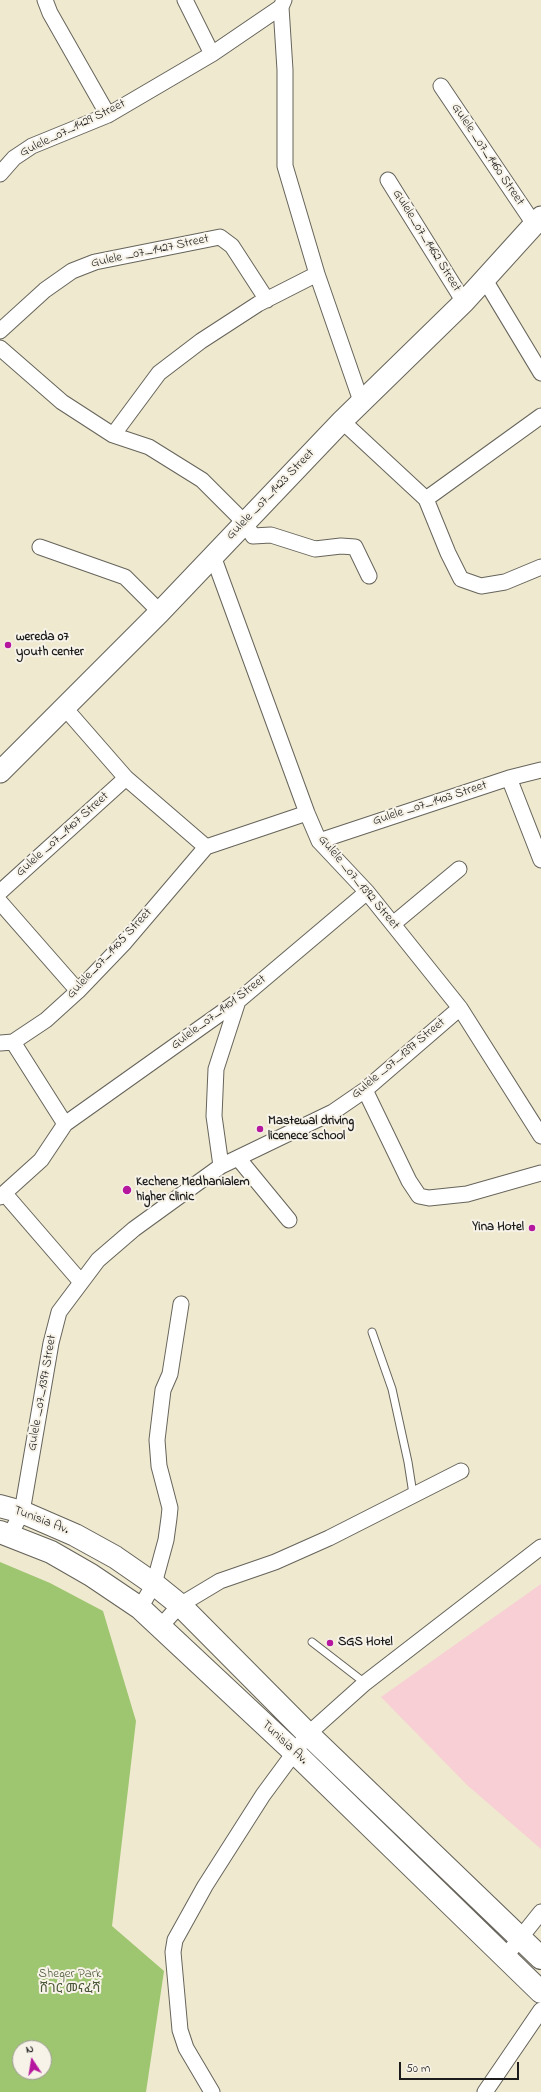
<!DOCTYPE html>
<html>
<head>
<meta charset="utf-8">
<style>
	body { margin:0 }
	#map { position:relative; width:541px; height:2092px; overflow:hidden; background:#efe9cf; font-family:"Indie Flower",sans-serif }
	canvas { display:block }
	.north { position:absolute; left:12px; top:2040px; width:40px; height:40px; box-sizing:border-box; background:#f7f3e8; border:1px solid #9f9d96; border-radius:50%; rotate:348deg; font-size:11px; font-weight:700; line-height:16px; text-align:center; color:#1c1c1c }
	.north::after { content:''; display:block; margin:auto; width:14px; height:18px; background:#b5179e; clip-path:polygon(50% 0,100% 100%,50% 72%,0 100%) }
	.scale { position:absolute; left:399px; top:2062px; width:120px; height:18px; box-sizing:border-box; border:2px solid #1c1c1c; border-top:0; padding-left:5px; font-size:12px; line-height:14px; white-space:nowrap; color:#1c1c1c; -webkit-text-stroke:3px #f7f3e8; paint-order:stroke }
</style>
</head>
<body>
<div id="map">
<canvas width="541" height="2092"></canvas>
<div class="north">N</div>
<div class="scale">50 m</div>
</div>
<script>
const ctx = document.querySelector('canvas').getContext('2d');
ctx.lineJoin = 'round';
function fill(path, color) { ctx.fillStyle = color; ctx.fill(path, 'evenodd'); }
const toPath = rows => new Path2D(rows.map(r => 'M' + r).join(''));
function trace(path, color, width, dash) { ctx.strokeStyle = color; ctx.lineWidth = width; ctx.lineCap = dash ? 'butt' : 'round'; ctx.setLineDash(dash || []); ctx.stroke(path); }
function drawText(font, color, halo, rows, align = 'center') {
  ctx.font = font + ' "Indie Flower","Noto Sans Ethiopic",sans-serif'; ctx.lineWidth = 4; ctx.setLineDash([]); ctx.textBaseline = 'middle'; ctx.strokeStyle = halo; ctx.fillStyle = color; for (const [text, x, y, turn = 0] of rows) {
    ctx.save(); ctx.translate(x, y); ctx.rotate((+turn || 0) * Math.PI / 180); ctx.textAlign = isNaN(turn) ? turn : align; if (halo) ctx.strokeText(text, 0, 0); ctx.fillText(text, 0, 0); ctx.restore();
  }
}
const built = toPath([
	[541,1584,541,1849,467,1785,381,1697]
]);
const green = toPath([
	[0,1562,50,1583,103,1611,136,1721,112,1926,164,1971,146,2092,0,2092],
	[20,2048,44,2048,44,2072,20,2072]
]);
const lane = toPath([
	[372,1332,392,1389,408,1462,413,1494],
	[312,1642,365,1683]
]);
const street = toPath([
	[45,0,50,13,108,115],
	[185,0,212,54],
	[281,7,285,70,285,166,317,274,361,401],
	[441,86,534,224],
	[0,174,14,158,32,146,108,115,212,54,281,7,284,0],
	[388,180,464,302],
	[485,280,541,373],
	[0,331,45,290,72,271,95,262,220,237,232,246,267,300],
	[0,348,62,402,113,435,149,447,202,480,245,523,253,536,271,535,315,549,341,546,355,547,369,576],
	[342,421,426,499,448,553,461,579,481,586,505,582,541,567],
	[113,435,159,373,201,341,258,304,317,274],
	[426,499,541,416],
	[40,547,125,577,160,612],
	[213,556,307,813,319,841,367,892,460,1008,541,1136],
	[64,707,126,778,206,847],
	[509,778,541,860],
	[319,841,509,778,541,770],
	[206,847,307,813],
	[0,892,126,778],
	[0,902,78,991],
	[393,924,459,869],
	[13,1042,65,1124],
	[0,1043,13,1042,46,1020,78,991,125,942,206,847],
	[365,1090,409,1181,419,1196,429,1198,467,1194,541,1173],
	[238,1158,289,1220],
	[221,1166,214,1116,216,1069,238,1001],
	[5,1194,81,1282],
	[0,1197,41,1160,65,1124,238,1001,367,892],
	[10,1535,22,1512,51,1343,59,1312,98,1260,134,1229,221,1166,333,1112,365,1090,460,1008],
	[140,1608,154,1584,166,1540,169,1518,170,1508,159,1466,157,1440,163,1390,170,1374,181,1304],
	[160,1627,180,1605,220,1581,275,1562,329,1538,461,1471],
	[505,1957,541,1912],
	[212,2092,186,2048,180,2030,173,1952,175,1940,205,1886,263,1795,308,1734,365,1683,541,1547],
	[485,2092,541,2010]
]);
const secondary = toPath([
	[0,772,160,612,342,421,464,302,541,217]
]);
const primary = toPath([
	[0,1506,22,1512,75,1535,115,1557,154,1584,180,1605,308,1734,541,1958],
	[0,1532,51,1552,91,1575,140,1608,293,1751,541,1992]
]);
const markers = [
	[8,645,4,"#b5179e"],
	[260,1129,4,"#b5179e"],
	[127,1190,5,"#b5179e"],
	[532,1228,4,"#b5179e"],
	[330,1643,4,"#b5179e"]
];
const streetNames = [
	["Gulele_07_1429 Street",73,129,-26],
	["Gulele _07_1460 Street",487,155,56],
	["Gulele_07_1462 Street",426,241,58],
	["Gulele _07_1427 Street",150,252,-12],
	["Gulele _07_1423 Street",271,495,-46],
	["Gulele _07_1403 Street",430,804,-18],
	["Gulele _07_1407 Street",63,835,-42],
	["Gulele _07_1392 Street",358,883,50],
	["Gulele_07_1405 Street",110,954,-47],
	["Gulele_07_1401 Street",219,1013,-37],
	["Gulele _07_1397 Street",399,1059,-40],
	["Gulele _07_1397 Street",43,1393,-80],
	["Tunisia Av.",41,1521,21],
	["Tunisia Av.",284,1743,43]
];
const poiNames = [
	["wereda 07",16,638],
	["youth center",16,653],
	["Mastewal driving",268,1122],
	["licenece school",268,1137],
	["Kechene Medhanialem",136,1183],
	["higher clinic",136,1198],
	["Yina Hotel",524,1228,"right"],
	["SGS Hotel",338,1643]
];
const parkNames = [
	["Sheger Park",70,1975],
	["ሸገር መናፈሻ",70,1990]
];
fill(built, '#f7cfd4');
fill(green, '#9ec570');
trace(lane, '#66645b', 9);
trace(street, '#66645b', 17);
trace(secondary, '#66645b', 23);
trace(primary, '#66645b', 24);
trace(lane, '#fff', 7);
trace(street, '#fff', 15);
trace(secondary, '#fff', 21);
trace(primary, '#fff', 22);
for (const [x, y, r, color] of markers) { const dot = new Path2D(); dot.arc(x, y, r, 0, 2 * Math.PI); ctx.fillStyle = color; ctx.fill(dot); trace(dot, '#f7f3e8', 1.5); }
drawText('13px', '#1c1c1c', '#f7f3e8', streetNames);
drawText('bold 13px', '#1c1c1c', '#f7f3e8', poiNames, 'left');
drawText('13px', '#4a5739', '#f7f3e8', parkNames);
</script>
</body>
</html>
